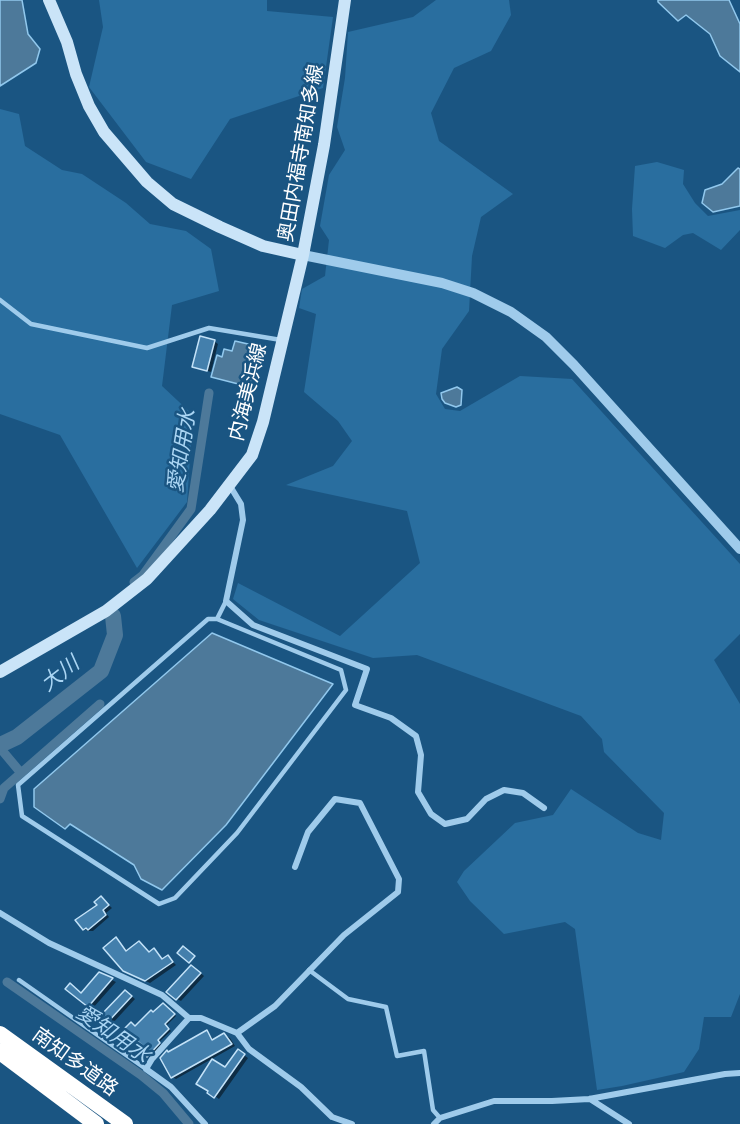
<!DOCTYPE html>
<html>
<head>
<meta charset="utf-8">
<style>
	body { margin:0 }
	canvas { display:block; background:#1a5582 }
</style>
</head>
<body>
<canvas width="740" height="1124"></canvas>
<script>
const ctx = document.querySelector('canvas').getContext('2d');
ctx.lineJoin = 'round';
function fill(path, color) { ctx.fillStyle = color; ctx.fill(path, 'evenodd'); }
const toPath = rows => new Path2D(rows.map(r => 'M' + r).join(''));
function trace(path, color, width, dash) { ctx.strokeStyle = color; ctx.lineWidth = width; ctx.lineCap = dash ? 'butt' : 'round'; ctx.setLineDash(dash || []); ctx.stroke(path); }
function drawText(font, color, halo, rows, align = 'center') {
  ctx.font = font + ' "Public Sans","Noto Sans JP",sans-serif'; ctx.lineWidth = 5; ctx.setLineDash([]); ctx.textBaseline = 'middle'; ctx.strokeStyle = halo; ctx.fillStyle = color; for (const [text, x, y, turn = 0] of rows) {
    ctx.save(); ctx.translate(x, y); ctx.rotate((+turn || 0) * Math.PI / 180); ctx.textAlign = isNaN(turn) ? turn : align; if (halo) ctx.strokeText(text, 0, 0); ctx.fillText(text, 0, 0); ctx.restore();
  }
}
const green = toPath([
	[99,0,267,0,267,11,333,17,323,88,230,119,191,179,146,162,89,87,103,27],
	[436,0,509,0,511,15,491,51,454,68,431,113,439,141,513,194,481,217,472,256,469,311,442,349,436,394,445,409,460,411,520,376,572,379,740,564,740,634,714,660,740,704,740,994,731,1017,704,1017,699,1049,684,1072,622,1086,597,1090,575,929,565,922,504,934,470,901,457,882,464,871,515,823,553,815,571,789,638,833,661,840,664,813,604,752,602,739,581,716,417,655,373,658,259,620,233,599,238,583,340,636,420,563,407,511,286,485,333,466,352,441,338,421,304,392,316,314,299,308,302,289,325,276,329,240,320,226,329,175,345,150,337,127,345,78,348,32,413,17],
	[0,109,19,114,25,146,62,170,82,174,126,203,150,224,186,231,211,249,219,291,172,305,162,386,193,415,187,502,137,568,60,435,0,414],
	[657,162,684,170,683,184,695,203,708,216,740,210,740,230,721,250,693,233,683,235,665,248,633,236,632,209,635,166]
]);
const water = toPath([
	[0,0,22,0,28,34,40,49,36,63,0,86,0,0],
	[658,0,729,0,740,24,740,72,720,56,710,34,686,15,678,21,658,2,658,0],
	[738,168,740,169,740,206,713,212,702,203,705,190,722,184,738,168],
	[235,341,261,347,250,387,211,377,217,355,222,357,224,349,232,351,235,341],
	[457,387,462,390,461,405,456,407,445,403,442,399,441,393,457,387],
	[212,633,333,684,226,825,162,890,141,879,134,865,70,824,65,829,34,807,34,789,212,633]
]);
const shadow = toPath([
	[214,341,218,344,211,372,193,366],
	[101,898,112,908,106,913,109,917,93,931,88,931,84,929,99,906],
	[116,939,128,951,139,943,150,953,154,950,164,960,168,957,176,965,150,983,129,973],
	[196,969,204,976,181,1001,177,999],
	[100,974,116,982,93,1008,74,987,82,994],
	[129,994,135,999,112,1024,108,1021],
	[166,1006,176,1016,166,1026,171,1031,159,1042,161,1045,150,1057,136,1028],
	[207,1032,214,1040,226,1036,230,1038,235,1046,176,1079,172,1077,169,1053],
	[238,1051,248,1058,219,1099,209,1092]
]);
const canal = toPath([
	[134,582,143,575,191,509,209,393],
	[0,748,21,773],
	[0,799,4,788,100,704],
	[7,982,141,1075,163,1093,189,1124]
]);
const river = toPath([
	[0,745,17,737,101,671,115,635,113,616]
]);
const building = toPath([
	[200,336,215,340,207,371,192,367,200,336],
	[101,896,109,905,103,910,106,915,88,930,86,928,83,930,75,920,97,905,94,902,101,896],
	[116,937,126,951,139,941,149,952,154,948,162,959,168,955,173,962,145,981,123,971,103,948,116,937],
	[183,946,195,956,189,963,177,953,183,946],
	[191,965,201,973,176,1000,166,992,191,965],
	[99,972,113,978,88,1007,65,989,70,983,81,993,99,972],
	[125,990,132,996,107,1023,100,1016,125,990],
	[163,1003,175,1014,165,1024,169,1029,158,1040,160,1043,147,1057,140,1049,143,1046,124,1029,131,1022,135,1026,151,1010,153,1012,163,1003],
	[207,1030,212,1040,224,1033,232,1044,171,1078,160,1058,167,1050,168,1052,207,1030],
	[238,1049,245,1054,214,1098,207,1093,208,1091,196,1084,212,1059,225,1067,238,1049]
]);
const service = toPath([
	[0,300,31,324,147,348,209,328,281,340],
	[217,619,341,670,346,690,237,833,175,898,159,904,22,816,18,785,208,619,217,619,226,601],
	[309,970,348,999,386,1007,397,1056,424,1051,433,1110,440,1118],
	[19,980,146,1069]
]);
const minor = toPath([
	[230,486,241,504,243,520,226,601,253,625,367,669,355,705,391,718,416,736,421,755,418,792,431,814,445,824,467,819,486,799,504,790,523,793,544,808],
	[0,913,49,943,162,995,189,1018,201,1018,237,1033,249,1049,301,1087,332,1117,352,1124],
	[189,1018,152,1059,146,1069,171,1087,205,1124],
	[237,1033,275,1006,344,935,398,892,399,879,360,803,335,799,308,832,295,867],
	[590,1099,629,1124],
	[434,1124,440,1118,494,1101,552,1101,589,1099,725,1074,740,1073]
]);
const tertiary = toPath([
	[303,255,442,283,473,293,511,312,546,337,574,365,740,549]
]);
const secondary = toPath([
	[49,0,67,42,76,74,89,106,104,132,147,182,173,204,220,227,263,246,303,255],
	[0,672,106,611,147,579,210,510,252,455,263,422,303,255,324,145,345,0]
]);
const motorway = toPath([
	[0,1034,125,1124],
	[0,1052,96,1124]
]);
const streetNames = [
	["奥田内福寺南知多線",301,153,-80],
	["内海美浜線",248,392,-76],
	["南知多道路",75,1062,36]
];
const waterNames = [
	["愛知用水",182,451,-81],
	["大川",60,674,-38],
	["愛知用水",113,1034,35]
];
fill(green, '#296e9f');
fill(water, '#4d799a');
trace(water, '#91c8ed', 1.5);
fill(shadow, '#0007');
trace(canal, '#4d799a', 9);
trace(river, '#4d799a', 16);
fill(building, '#437fac');
trace(building, '#c3e2f8', 1.5);
trace(service, '#9fcbeb', 4.5);
trace(minor, '#9fcbeb', 6);
trace(tertiary, '#9fcbeb', 10);
trace(secondary, '#cae4f8', 12);
trace(motorway, '#fff', 16);
drawText('20px', '#fff', '#1a5582', streetNames);
drawText('italic 21px', '#aad5f3', '#1a5582', waterNames);
</script>
</body>
</html>
